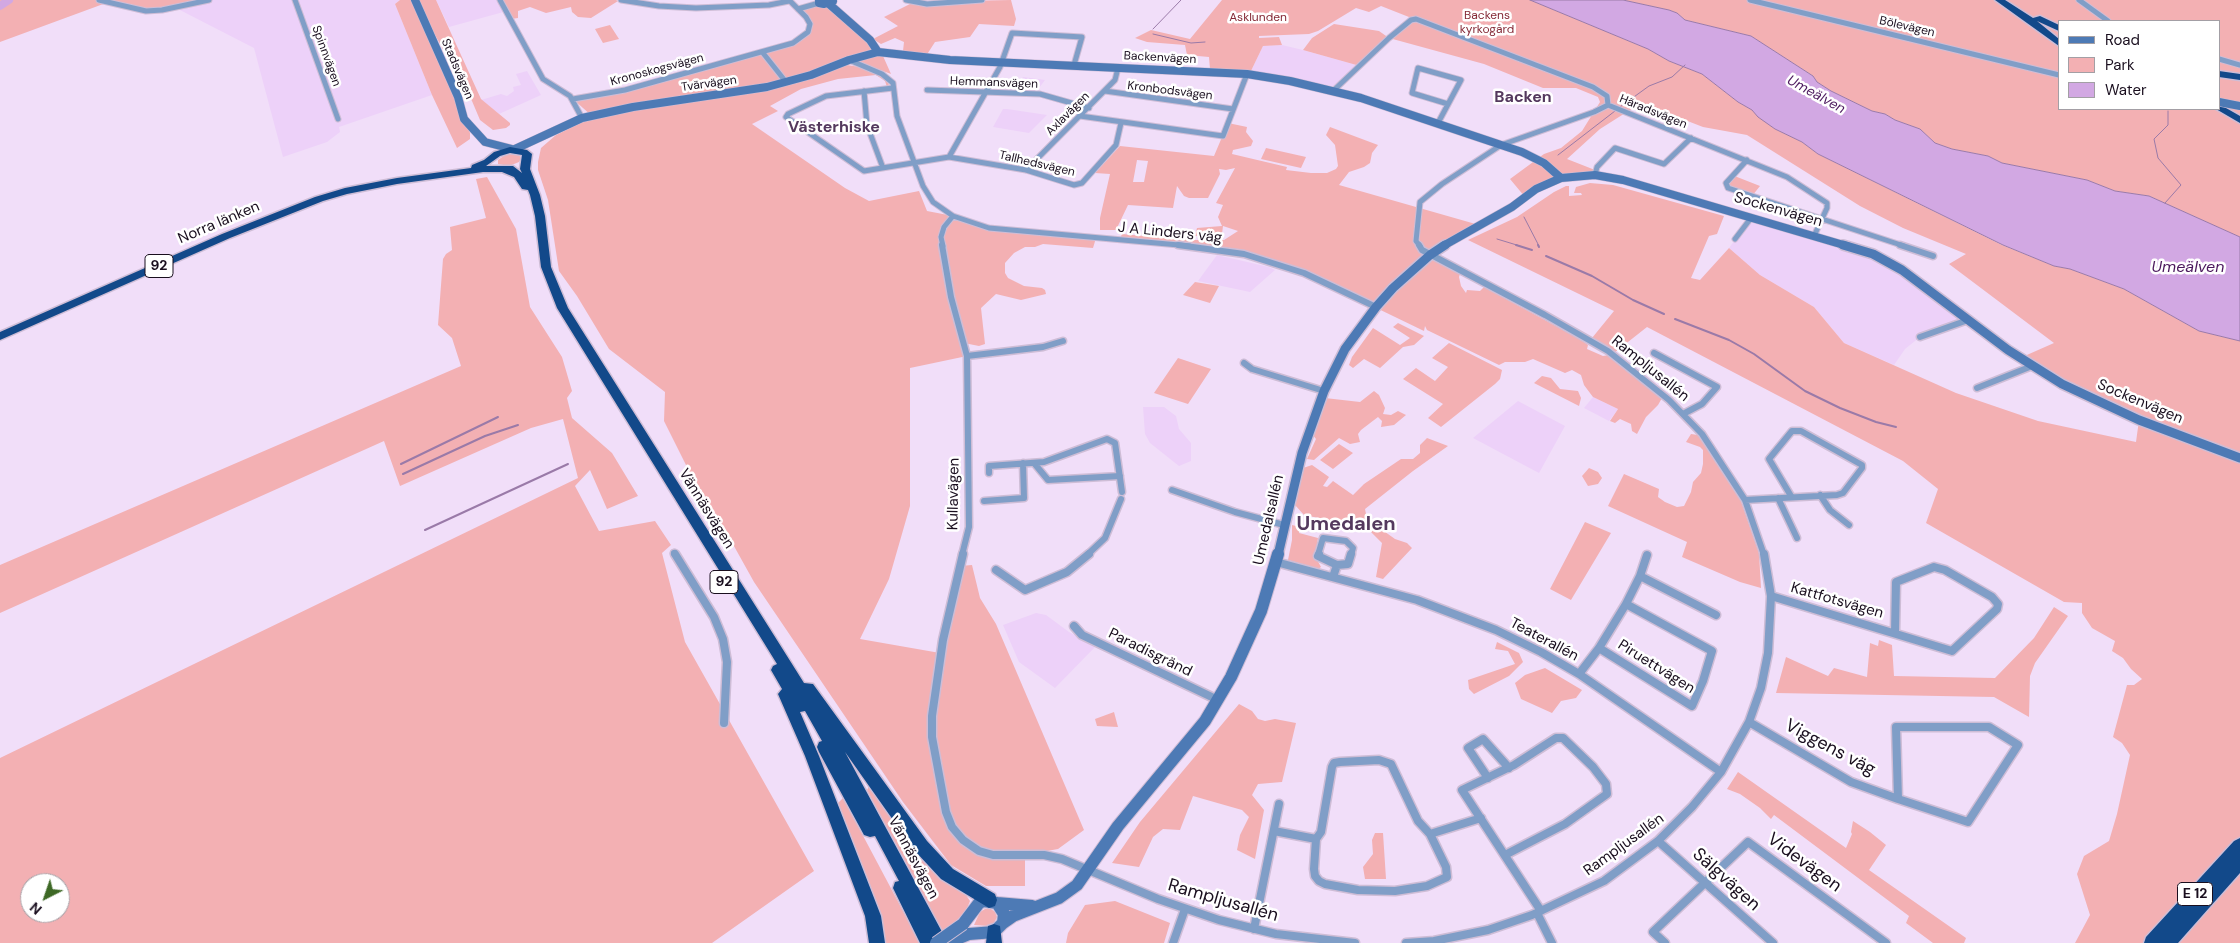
<!DOCTYPE html>
<html>
<head>
<meta charset="utf-8">
<style>
	body { margin:0 }
	#map { position:relative; width:2240px; height:943px; overflow:hidden; background:#f1def9; font-family:"DM Sans",sans-serif }
	canvas { display:block }
	.legend { position:absolute; left:2058px; top:20px; width:162px; height:90px; box-sizing:border-box; background:#fff; border:1px solid #a39fa5; margin:0; padding:6px 9px; list-style:none; font-size:15px; color:#190e1e }
	.legend li { display:flex; align-items:center; gap:10px; height:25px }
	.legend b { width:25px; border:1px solid #a39fa5 }
	.north { position:absolute; left:20px; top:873px; width:50px; height:50px; box-sizing:border-box; background:#fff; border:1px solid #a39fa5; border-radius:50%; rotate:221deg; font-size:14px; font-weight:700; line-height:20px; text-align:center; color:#190e1e }
	.north::after { content:''; display:block; margin:auto; width:18px; height:22px; background:#3d6825; clip-path:polygon(50% 0,100% 100%,50% 72%,0 100%) }
</style>
</head>
<body>
<div id="map">
<canvas width="2240" height="943"></canvas>
<ul class="legend">
<li><b style="height:6px;background:#4d7ab5"></b>Road</li>
<li><b style="height:14px;background:#f3b0b3"></b>Park</li>
<li><b style="height:14px;background:#d2a8e3"></b>Water</li>
</ul>
<div class="north">N</div>
</div>
<script>
const ctx = document.querySelector('canvas').getContext('2d');
ctx.lineJoin = 'round';
function fill(path, color) { ctx.fillStyle = color; ctx.fill(path, 'evenodd'); }
const toPath = rows => new Path2D(rows.map(r => 'M' + r).join(''));
function trace(path, color, width, dash) { ctx.strokeStyle = color; ctx.lineWidth = width; ctx.lineCap = dash ? 'butt' : 'round'; ctx.setLineDash(dash || []); ctx.stroke(path); }
function drawText(font, color, halo, rows, align = 'center') {
  ctx.font = font + ' "DM Sans",sans-serif'; ctx.lineWidth = 5; ctx.setLineDash([]); ctx.textBaseline = 'middle'; ctx.strokeStyle = halo; ctx.fillStyle = color; for (const [text, x, y, turn = 0] of rows) {
    ctx.save(); ctx.translate(x, y); ctx.rotate((+turn || 0) * Math.PI / 180); ctx.textAlign = isNaN(turn) ? turn : align; if (halo) ctx.strokeText(text, 0, 0); ctx.fillText(text, 0, 0); ctx.restore();
  }
}
const built = toPath([
	[209,0,400,0,395,4,432,95,339,127,340,132,327,142,283,157,254,48,176,8],
	[436,0,500,0,507,11,449,27],
	[1282,45,1303,50,1360,66,1336,87,1250,73,1263,46],
	[527,71,541,95,499,114,481,100,501,94,507,96,514,91,513,87,521,85,516,74],
	[1023,77,1045,80,1036,92,1015,91],
	[1003,109,1007,109,1047,115,1029,133,993,127],
	[1751,218,1873,254,1968,320,1920,337,1905,349,1894,365,1844,343,1814,307,1760,275,1729,248],
	[1217,255,1269,267,1275,270,1250,292,1198,281],
	[1593,397,1618,409,1609,421,1584,408],
	[1518,401,1565,426,1539,473,1473,438],
	[1143,407,1164,407,1176,416,1179,429,1191,443,1191,461,1179,466,1150,443,1145,434],
	[1036,613,1046,615,1069,632,1096,646,1055,688,1019,662,1003,625]
]);
const green = toPath([
	[0,0,209,0,146,11,106,3,0,42],
	[400,0,436,0,481,99,510,123,510,125,506,128,493,130,480,120,472,101,416,1,470,133,470,139,457,148,432,95,395,4],
	[500,0,616,0,618,1,591,18,578,17,572,12,571,7,546,13,530,7,518,11,518,18,511,19],
	[1011,0,1016,19,1014,26,979,24,970,37,935,42,926,56,903,51,904,42,895,38,881,44,873,39,898,26,884,17,914,2],
	[1222,0,1530,0,1648,49,1669,61,1702,74,1738,102,1752,110,1759,117,1775,129,1802,142,1818,154,2002,245,2054,266,2070,269,2124,289,2199,331,2240,341,2240,943,2075,943,2090,915,2077,874,2084,856,2109,841,2117,814,2130,755,2122,743,2113,737,2127,685,2134,685,2142,679,2131,669,2123,658,2112,651,2115,641,2092,628,2082,613,2082,603,2064,602,1926,523,1938,489,1903,461,1647,327,1614,353,1592,338,1614,311,1468,240,1517,217,1554,192,1566,186,1569,186,1569,196,1582,195,1581,193,1574,193,1576,187,1590,183,1613,185,1724,216,1717,234,1709,236,1691,278,1700,280,1729,248,1760,275,1814,307,1844,343,1956,393,2038,421,2136,442,2139,420,2020,358,2054,343,1949,264,1966,254,1903,228,1860,206,1747,135,1703,127,1641,103,1600,129,1567,159,1595,170,1595,175,1561,178,1525,197,1510,179,1544,154,1561,148,1582,131,1600,102,1598,97,1576,88,1543,88,1484,64,1389,38,1360,66,1303,50,1312,38,1334,24,1379,31,1389,38,1414,19,1381,6,1369,12,1356,8,1318,31,1309,34,1259,36,1259,38,1279,37,1282,45,1263,46,1250,73,1210,69,1209,57,1187,55,1185,45,1147,42,1135,38,1151,30,1190,39],
	[1623,0,2240,0,2240,237,2149,196,2115,191,2087,180,2002,163,1988,156,1952,149,1935,143,1920,129,1895,120,1885,114,1872,111,1831,91,1817,82,1813,76,1751,36,1685,20,1677,13,1669,10],
	[2059,21,2219,21,2219,109,2059,109],
	[824,4,878,52,831,70,847,65,860,67,879,75,888,81,889,86,887,87,885,81,876,75,838,79,801,89,770,106,778,111,752,124,845,188,869,201,919,191,927,211,953,216,982,227,1096,238,1093,248,1043,244,1035,247,1025,247,1014,253,1005,263,1005,273,1008,278,1024,286,1042,288,1045,290,1046,294,1021,300,996,294,981,308,985,344,979,346,964,343,967,356,910,368,910,506,889,579,860,639,940,653,960,566,972,565,980,598,996,624,1084,830,1058,849,1025,855,1025,886,986,886,951,865,903,802,754,582,720,521,688,469,664,421,665,392,609,349,577,296,559,271,548,200,538,170,538,162,541,148,556,135,593,117,573,99,606,94,708,67,802,38,810,24,798,9],
	[610,25,619,39,603,43,595,29],
	[875,55,883,56,891,74,861,63,861,60],
	[1228,123,1247,127,1246,132,1253,141,1251,146,1233,150,1232,154,1287,167,1286,170,1311,173,1327,173,1336,169,1338,166,1335,145,1326,135,1330,127,1378,145,1372,153,1370,163,1364,167,1349,172,1339,185,1479,225,1431,255,1461,271,1459,277,1461,286,1466,293,1467,290,1480,291,1484,287,1580,339,1588,345,1587,349,1603,356,1609,355,1662,398,1658,405,1646,417,1637,434,1632,431,1631,424,1620,419,1615,423,1610,421,1618,409,1593,397,1584,385,1581,375,1572,370,1565,373,1533,359,1525,362,1505,362,1499,365,1427,330,1425,326,1424,331,1304,273,1244,254,1120,239,1122,234,1189,240,1224,240,1238,231,1223,226,1222,234,1195,236,1197,228,1222,226,1218,217,1223,205,1216,203,1235,168,1226,170,1219,169,1220,174,1208,198,1189,198,1184,196,1177,186,1173,208,1128,205,1116,230,1100,230,1100,218,1110,174,1095,173,1120,146,1214,156],
	[1137,160,1148,161,1144,182,1133,182],
	[1266,148,1306,157,1301,168,1261,159],
	[508,153,519,154,521,159,519,162,509,166,498,164,498,160],
	[1732,175,1760,186,1752,196,1728,188,1726,183],
	[487,177,516,229,530,307,562,357,572,391,567,398,572,418,612,453,638,496,607,509,590,470,575,486,599,531,655,521,671,545,662,553,685,642,814,871,712,943,0,943,0,758,578,478,563,419,531,428,400,486,384,441,0,613,0,565,461,366,452,338,438,325,443,259,446,254,452,250,450,227,486,218,476,179],
	[30,883,60,883,60,913,30,913],
	[1195,282,1219,286,1210,303,1183,295],
	[1398,323,1424,336,1414,345,1403,347,1380,368,1364,359,1353,368,1349,365,1352,357,1373,328,1400,345,1410,338,1393,327],
	[1449,343,1502,370,1500,379,1495,384,1441,427,1428,418,1443,404,1403,379,1416,368,1435,381,1448,367,1432,358],
	[1178,358,1211,369,1188,404,1154,393],
	[1542,376,1551,378,1560,389,1578,391,1581,398,1579,406,1534,383],
	[1374,391,1379,395,1385,408,1383,414,1391,415,1398,411,1406,415,1394,425,1381,427,1382,421,1378,417,1361,430,1358,434,1360,442,1350,444,1339,438,1314,460,1307,459,1316,439,1312,434,1325,398,1360,402],
	[1691,434,1698,435,1741,501,1759,553,1761,588,1740,582,1682,557,1687,542,1608,506,1624,474,1659,489,1658,497,1665,502,1677,507,1684,506,1691,492,1693,482,1701,473,1703,464,1703,450,1700,447,1686,442],
	[1427,438,1448,446,1413,471,1365,509,1367,519,1395,539,1407,543,1412,548,1383,579,1376,577,1382,543,1367,528,1304,515,1295,505,1303,468,1312,465,1329,477,1323,486,1327,487,1333,481,1353,495,1364,484,1401,459,1413,459,1420,453,1420,445],
	[1339,444,1353,453,1333,469,1320,460],
	[1589,468,1598,472,1602,478,1598,484,1588,486,1582,476],
	[1585,522,1611,533,1571,600,1550,589],
	[1292,525,1300,527,1299,533,1318,538,1315,556,1321,567,1318,569,1288,560,1292,540],
	[2054,607,2068,616,2035,663,2030,676,2029,717,1994,697,1776,693,1786,657,1828,676,1834,668,1867,677,1870,643,1878,646,1879,640,1892,645,1894,676,1995,678,2034,638],
	[1497,642,1519,653,1523,662,1509,676,1474,694,1469,689,1468,680,1515,664,1508,651,1495,649],
	[1545,668,1582,690,1576,698,1561,701,1552,713,1521,699,1515,683,1525,675],
	[1239,704,1252,711,1258,719,1265,721,1275,719,1296,723,1282,782,1258,784,1252,795,1264,810,1255,859,1237,850,1240,835,1249,817,1242,810,1193,796,1180,830,1163,829,1153,837,1139,867,1112,863,1140,822],
	[1114,712,1118,727,1097,726,1095,719],
	[1738,772,1846,848,1852,834,1851,832,1853,821,1870,832,1886,845,1869,870,1966,938,1964,943,1933,943,1906,923,1909,916,1774,815,1771,819,1760,808,1740,794,1727,789],
	[870,784,931,866,966,895,970,901,966,911,941,936,867,790],
	[843,798,920,943,882,943,837,804],
	[1375,833,1383,833,1386,879,1365,879,1363,867,1373,854,1372,840],
	[1115,901,1170,923,1164,943,1066,943,1068,933,1085,905],
	[985,909,991,909,995,912,997,917,994,923,989,926,974,925,980,912]
]);
const water = toPath([
	[1530,0,1623,0,1669,10,1677,13,1685,20,1751,36,1813,76,1817,82,1831,91,1872,111,1885,114,1895,120,1920,129,1935,143,1952,149,1988,156,2002,163,2087,180,2115,191,2149,196,2240,237,2240,341,2199,331,2124,289,2070,269,2054,266,2003,245,1818,154,1802,142,1775,129,1758,117,1752,110,1738,102,1702,74,1669,61,1648,49,1530,0]
]);
const streamFar1 = toPath([
	[1153,29,1181,0],
	[1153,34,1191,43,1205,42],
	[1620,107,1649,86,1672,77,1685,65],
	[1558,155,1615,111],
	[2165,203,2181,185,2158,158,2154,139,2168,125,2168,111],
	[1524,217,1539,246],
	[1497,239,1520,246]
]);
const stream = toPath([
	[1516,245,1532,250],
	[1538,245,1539,247],
	[1546,256,1592,276,1633,300,1664,314],
	[1675,319,1729,340,1754,354,1805,391,1840,408,1876,422,1896,427],
	[401,464,498,417],
	[403,474,485,436,518,425],
	[425,530,568,464]
]);
const river = toPath([
	[0,6,9,0]
]);
const streetFar2 = toPath([
	[99,0,146,11,162,10,209,0],
	[295,0,338,119],
	[500,0,543,79,570,96,582,118],
	[621,0,659,6,696,8,769,5,789,1],
	[906,0,927,4,982,0],
	[1750,0,2059,75],
	[2079,0,2108,21],
	[798,9,819,3],
	[763,53,786,82],
	[2219,59,2240,65],
	[849,60,882,74,893,83,897,116,923,186,933,202,953,216,989,228,1190,246],
	[893,88,826,96,788,114,786,117,864,171,949,157,1026,170,1074,185,1082,183,1116,145,1121,123],
	[927,90,1040,94,1089,108],
	[864,91,867,125,883,168],
	[1105,91,1233,109],
	[1333,91,1389,38,1411,20,1416,19,1593,87,1607,96,1608,105,1787,177,1827,203,1827,208,1814,236],
	[573,99,625,90,793,43,808,32,810,24,806,17,789,0],
	[1080,116,1223,136,1247,74],
	[1438,123,1461,80,1418,68,1412,93,1448,104],
	[949,157,1000,67,1012,33,1082,37,1074,65],
	[1747,160,1726,183,1728,188,1904,246],
	[1026,170,1115,80,1118,68],
	[1595,175,1597,167,1615,148,1664,164,1691,138],
	[1735,239,1751,218],
	[943,246,941,237,944,227,953,216],
	[1420,246,1416,241,1420,202,1442,184,1501,145,1594,112,1608,105]
]);
const streetFar1 = toPath([
	[942,245,951,297,967,356,969,527,962,555],
	[1178,245,1244,254,1304,273,1376,307],
	[1419,245,1422,250,1545,315,1608,351,1669,400,1702,434,1745,500,1764,555],
	[1900,245,1933,256],
	[1920,337,1968,320],
	[1654,353,1717,387,1702,404,1683,414],
	[967,356,1043,347,1063,341],
	[1244,363,1252,369,1324,391],
	[1977,388,2032,366],
	[1034,463,1048,480,1120,476],
	[989,473,989,466,1044,462,1107,439,1115,443,1122,492],
	[1172,490,1235,512,1284,525],
	[1820,495,1830,510,1849,525],
	[1778,498,1797,538],
	[1745,500,1837,495,1843,493,1862,468,1862,465,1801,431,1792,431,1769,459,1791,496],
	[984,501,1024,498,1023,463],
	[674,553,675,555],
	[1087,555,1105,538,1121,499],
	[1318,555,1323,538,1346,541,1353,548,1351,555]
]);
const street = toPath([
	[675,554,714,617,723,639,727,662,724,723],
	[963,554,943,640,932,716,932,737,946,812,952,827,963,840,979,851,993,855,1044,855,1062,859,1158,899,1219,920,1276,934,1355,943],
	[1319,554,1318,556,1337,565],
	[1276,562,1417,600,1496,630,1541,652,1579,674,1721,772],
	[1337,565,1348,564,1351,554],
	[996,570,1025,590,1067,572,1089,554],
	[1640,576,1716,615],
	[1333,577,1337,565],
	[1771,596,1952,651,1997,609,1998,604,1992,597,1945,570,1934,567,1896,582,1895,632],
	[1074,626,1082,635,1218,700],
	[1599,648,1692,706,1703,681,1712,651,1626,604],
	[1579,674,1599,648,1626,604,1640,576,1647,555],
	[1749,722,1851,782,1898,799],
	[1896,727,1989,727,2018,745,1968,822,1898,799,1896,727],
	[1488,778,1468,748,1483,739,1509,768],
	[1274,831,1316,839,1321,832,1332,767,1334,763,1340,762,1379,760,1391,764,1418,821,1430,834,1481,818],
	[1316,839,1314,869,1315,876,1319,881,1325,884,1358,890,1395,891,1427,886,1447,877,1446,867,1430,834],
	[1658,841,1773,943],
	[1505,855,1565,824,1607,794,1606,784,1593,767,1563,738,1556,738,1514,765,1462,790,1541,911],
	[1537,913,1552,943],
	[1254,929,1279,804],
	[1173,943,1185,909],
	[1406,943,1434,941,1488,930,1532,915,1604,881,1658,841,1692,807,1721,772,1749,722,1761,688,1768,653,1771,596,1764,554],
	[1665,943,1653,932,1748,842,1886,943]
]);
const secondaryFar2 = toPath([
	[415,0,458,97,464,119,485,142,512,149],
	[819,0,819,3,824,4,833,1],
	[829,4,870,40,878,52],
	[515,149,582,118,633,107,767,87,811,75,849,60,878,52,950,60,1247,74,1290,81,1361,98,1522,152,1544,163,1561,178],
	[1443,246,1512,207,1536,189,1561,178,1595,175,1623,180,1847,246]
]);
const secondaryFar1 = toPath([
	[1843,245,1873,254,1902,270,2008,350,2062,384,2139,420,2240,458],
	[1278,555,1302,453,1324,391,1345,349,1376,307,1393,288,1430,255,1445,245]
]);
const secondary = toPath([
	[997,903,1032,906],
	[1003,923,1013,916,1059,898,1077,885,1118,826,1205,721,1231,677,1261,611,1278,554],
	[947,943,969,934,994,932,1003,923,1004,914,997,903,984,901,979,903,963,924]
]);
const highway = toPath([
	[1995,0,2005,0,2033,18,2040,16,2059,25,2059,31,2037,21,2059,39,2059,46,1995,0],
	[2219,71,2240,74,2240,80,2219,77,2219,71],
	[2219,104,2240,116,2240,123,2216,109,2219,109,2219,104],
	[510,147,527,150,532,154,530,169,540,195,545,216,551,267,568,308,804,683,813,684,927,841,953,869,995,894,997,900,995,906,989,908,941,879,915,851,845,752,948,943,920,943,893,888,895,882,899,881,875,836,870,837,864,835,819,752,817,747,819,742,822,741,805,711,800,712,819,756,881,916,885,943,869,943,865,916,805,756,778,694,782,689,771,670,773,666,777,664,557,308,541,267,535,216,530,195,528,190,522,189,514,177,502,172,483,172,397,184,347,194,323,201,230,238,0,340,0,332,222,234,315,197,345,188,397,178,471,168,472,165,484,160,494,152,510,147],
	[510,153,522,155,520,169,522,173,513,166,486,166,500,156,510,153],
	[2240,838,2240,873,2178,943,2144,943,2146,937,2234,841,2240,838],
	[994,924,1000,926,1002,943,986,943,988,926,994,924]
]);
const secondaryBridgeFar1 = toPath([
	[2219,102,2240,106]
]);
const secondaryBridge = toPath([
	[936,943,963,924]
]);
const farParknames = [
	["Backens",1487,16],
	["kyrkogård",1487,30],
	["Asklunden",1258,18]
];
const farStreetnames = [
	["Bölevägen",1907,27,13],
	["Spinnvägen",326,56,70],
	["Backenvägen",1160,58,3],
	["Stadsvägen",457,69,67],
	["Kronoskogsvägen",657,70,-15],
	["Hemmansvägen",994,83,2],
	["Tvärvägen",709,84,-8],
	["Kronbodsvägen",1170,91,7],
	["Häradsvägen",1653,112,22],
	["Axlavägen",1068,114,-45],
	["Tallhedsvägen",1037,164,13]
];
const farWaternames = [
	["Umeälven",1816,95,29]
];
const shields = [
	[159,266,28],
	[724,582,28],
	[2195,894,35]
];
const shieldNames = [
	["92",159,266],
	["92",724,582],
	["E 12",2195,894]
];
const streetNames = [
	["Sockenvägen",1778,210,16],
	["Norra länken",219,223,-23],
	["J A Linders väg",1170,233,6],
	["Rampljusallén",1650,369,39],
	["Sockenvägen",2140,402,23],
	["Kullavägen",954,494,-89],
	["Vännäsvägen",706,509,58],
	["Umedalsallén",1269,520,-77],
	["Kattfotsvägen",1837,601,16],
	["Teaterallén",1544,640,28],
	["Paradisgränd",1150,653,26],
	["Piruettvägen",1656,667,32],
	["Rampljusallén",1624,845,-36],
	["Vännäsvägen",913,858,62]
];
const farDistrictnames = [
	["Backen",1523,98],
	["Västerhiske",834,128]
];
const waterNames = [
	["Umeälven",2188,268]
];
const nearStreetnames = [
	["Viggens väg",1830,748,28],
	["Videvägen",1804,863,36],
	["Sälgvägen",1726,880,42],
	["Rampljusallén",1223,901,16]
];
const districtNames = [
	["Umedalen",1346,525]
];
fill(built, '#edd1f9');
fill(green, '#f3b0b3');
fill(water, '#d2a8e3');
trace(water, '#9a7aa8', 1);
trace(streamFar1, '#9a7aa8', 1);
trace(stream, '#9a7aa8', 2);
trace(river, '#d2a8e3', 8);
trace(streetFar2, '#cebdd6', 7);
trace(streetFar1, '#cebdd6', 9);
trace(street, '#cebdd6', 11);
trace(secondaryFar2, '#cebdd6', 9);
trace(secondaryFar1, '#cebdd6', 12);
trace(secondary, '#cebdd6', 14);
trace(highway, '#cebdd6', 3);
trace(streetFar2, '#809ec7', 5);
trace(streetFar1, '#809ec7', 6);
trace(street, '#809ec7', 8);
trace(secondaryFar2, '#4d7ab5', 8);
trace(secondaryFar1, '#4d7ab5', 9);
trace(secondary, '#4d7ab5', 12);
fill(highway, '#12498a');
trace(secondaryBridgeFar1, '#cebdd6', 9, []);
trace(secondaryBridge, '#cebdd6', 14, []);
trace(secondaryBridgeFar1, '#4d7ab5', 8);
trace(secondaryBridge, '#4d7ab5', 12);
drawText('12px', '#852a37', '#fff', farParknames);
drawText('12px', '#190e1e', '#fff', farStreetnames);
drawText('italic 14px', '#4b185d', '#fff', farWaternames);
for (const [x, y, w] of shields) { const box = new Path2D(); box.roundRect(x - w / 2, y - 11.5, w, 23, 4); ctx.fillStyle = '#fff'; ctx.fill(box); trace(box, '#190e1e', 1); }
drawText('bold 14px', '#190e1e', null, shieldNames);
drawText('15px', '#190e1e', '#fff', streetNames);
drawText('bold 16px', '#54395e', '#fff', farDistrictnames);
drawText('italic 16px', '#4b185d', '#fff', waterNames);
drawText('18px', '#190e1e', '#fff', nearStreetnames);
drawText('bold 20px', '#54395e', '#fff', districtNames);
</script>
</body>
</html>
